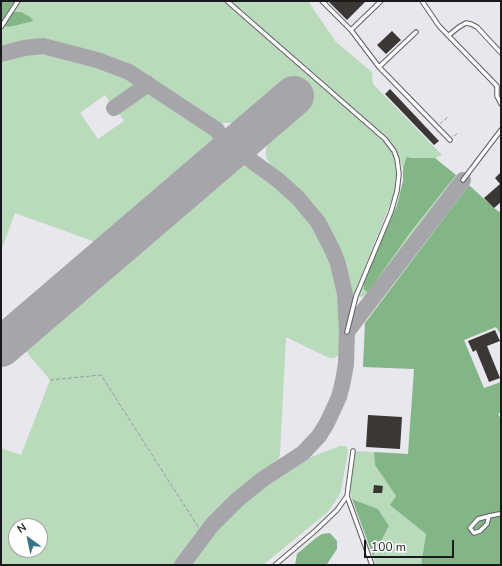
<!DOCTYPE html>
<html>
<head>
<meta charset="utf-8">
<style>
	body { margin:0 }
	#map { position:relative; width:502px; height:566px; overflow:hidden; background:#e7e7ed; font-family:"Nunito Sans",sans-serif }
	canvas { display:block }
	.frame { position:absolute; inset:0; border:2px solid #1a1a1c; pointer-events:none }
	.north { position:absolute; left:8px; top:518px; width:40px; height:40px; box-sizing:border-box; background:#fff; border:1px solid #a3a3a4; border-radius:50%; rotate:327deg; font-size:11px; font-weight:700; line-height:16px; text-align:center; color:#1a1a1c }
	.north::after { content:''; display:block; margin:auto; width:14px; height:18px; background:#357789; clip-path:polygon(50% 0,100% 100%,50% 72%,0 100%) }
	.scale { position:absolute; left:364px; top:540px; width:90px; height:18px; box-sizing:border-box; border:2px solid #1a1a1c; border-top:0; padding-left:5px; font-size:12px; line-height:14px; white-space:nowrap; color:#1a1a1c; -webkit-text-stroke:3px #fff; paint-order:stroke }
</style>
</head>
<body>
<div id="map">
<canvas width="502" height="566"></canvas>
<div class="frame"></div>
<div class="north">N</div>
<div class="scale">100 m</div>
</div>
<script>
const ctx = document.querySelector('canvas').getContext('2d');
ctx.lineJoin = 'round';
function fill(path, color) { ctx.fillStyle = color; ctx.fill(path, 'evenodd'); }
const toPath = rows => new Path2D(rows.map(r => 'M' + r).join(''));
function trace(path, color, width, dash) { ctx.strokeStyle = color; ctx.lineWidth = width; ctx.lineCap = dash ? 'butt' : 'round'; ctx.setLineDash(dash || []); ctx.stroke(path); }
const green = toPath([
	[20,1,223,1,388,144,396,163,397,177,394,194,354,295,350,289,338,249,329,231,321,219,298,191,272,168,266,157,266,150,269,139,307,106,286,82,241,120,233,123,220,123,214,121,151,78,120,62,52,42,34,41,1,48,1,30,4,26,9,27,34,21,29,16,21,12,13,12],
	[231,1,308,1,336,42,372,72,373,84,442,155,435,158,410,158,407,156,403,168,392,143],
	[43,52,102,67,135,82,136,87,112,105,105,95,80,113,98,139,124,121,117,111,136,96,149,91,210,130,214,139,214,143,98,243,15,213,1,251,1,59,28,53],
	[241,166,250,168,275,185,293,200,306,215,318,233,327,251,337,280,340,304,341,348,339,355,334,358,329,358,286,337,280,454,278,459,229,499,204,526,174,565,1,565,1,448,21,455,50,380,24,349,235,168],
	[16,526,40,526,40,550,16,550],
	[456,175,458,176,370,292,362,297,358,296,363,282,364,289,369,291,410,233],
	[340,446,347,446,348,451,341,491,335,502,328,512,263,565,189,565,225,520,249,497,267,483,306,459],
	[355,451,374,452,375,465,396,496,391,505,426,534,421,565,376,565,373,556,389,526,378,509,352,499,350,493]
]);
const forest = toPath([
	[1,1,15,1,1,22],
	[13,12,21,12,29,16,34,21,9,27,4,26],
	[407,156,410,158,435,158,456,175,410,233,369,291,367,292,364,289,363,282,397,205,403,181,403,168],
	[469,185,494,208,501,213,501,335,496,327,464,340,484,388,501,382,501,412,498,414,501,419,501,565,421,565,426,534,390,505,396,496,375,465,374,452,408,454,414,369,363,367,365,323],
	[352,499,378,509,389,526,373,556],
	[330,533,337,541,337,549,327,564,295,565,297,554,316,538,322,534]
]);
const taxiway = toPath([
	[1,54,24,48,43,46,97,60,129,72,217,130,226,144,224,153,217,162],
	[114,108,144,87,147,83],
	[347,332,463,180],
	[182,565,212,525,237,500,263,479,303,453,319,436,327,423,339,397,343,381,346,364,347,332,345,294,338,264,333,251,318,222,298,198,278,180,249,159,243,156,236,155,225,157,217,162]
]);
const runway = toPath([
	[1,347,294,96]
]);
const building = toPath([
	[328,1,366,1,347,20],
	[392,31,401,40,386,54,377,45],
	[390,89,439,141,434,145,385,94],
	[501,172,501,202,494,208,484,198,500,184,495,178],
	[495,330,500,341,487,346,500,378,489,382,476,350,473,352,468,341],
	[368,415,402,417,400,449,366,447],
	[374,485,383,486,382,493,373,493]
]);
const path = toPath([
	[440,124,448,117],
	[454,136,458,133],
	[50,380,101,375,204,536]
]);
const service = toPath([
	[227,1,385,139,394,151,397,159,399,174,397,191,391,212,356,296,347,332],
	[322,1,351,30,379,67,450,140],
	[422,1,439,26,497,86,497,96,501,104],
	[1,27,18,1],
	[351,30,381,1],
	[449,35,459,27,466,23,471,24,477,27,501,53],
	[379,67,416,32],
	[463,180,501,130],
	[347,496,372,565],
	[489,516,487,524,480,531,474,533,470,528,478,519,489,516,499,514,501,514],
	[275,565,315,531,337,510,347,496,353,451]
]);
fill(green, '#b9dbbb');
fill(forest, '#82b687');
trace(taxiway, '#a5a5aa', 16);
trace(runway, '#a5a5aa', 40);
fill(building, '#3a3734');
trace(service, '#5e5e62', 5.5);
trace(path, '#9a9a9f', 1, [4, 2]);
trace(service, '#fff', 3.5);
</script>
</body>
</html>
